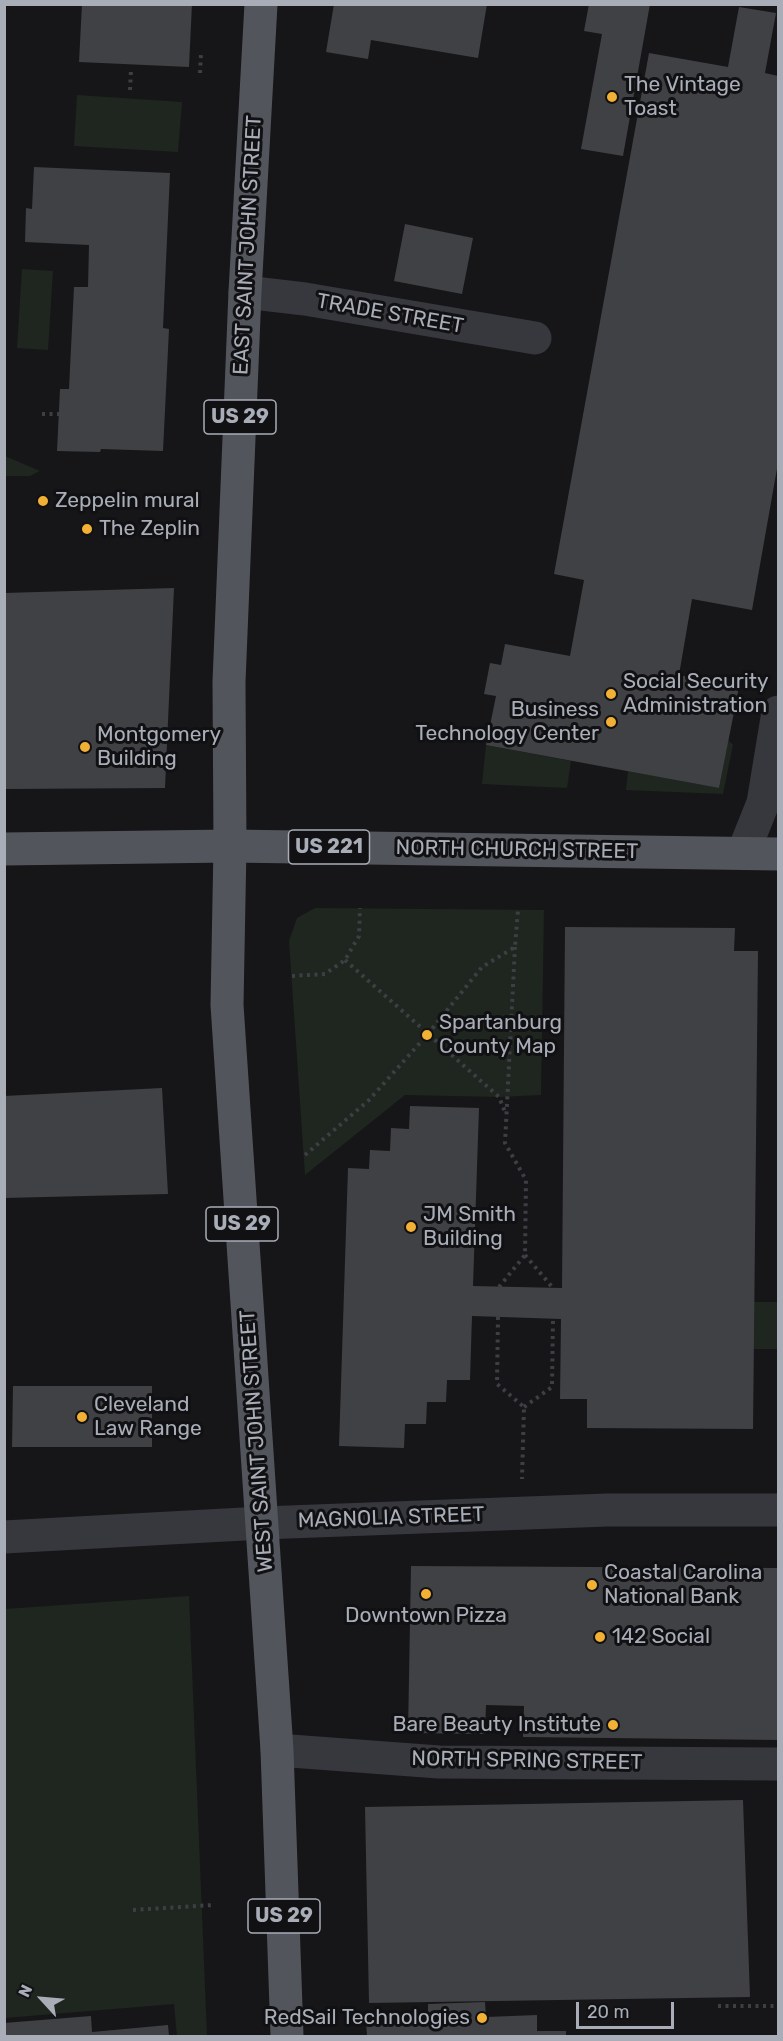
<!DOCTYPE html>
<html>
<head>
<meta charset="utf-8">
<style>
	body { margin:0 }
	#map { position:relative; width:783px; height:2041px; overflow:hidden; background:#161618; font-family:Rubik,sans-serif }
	canvas { display:block }
	.frame { position:absolute; inset:0; border:6px solid #a8adb8; pointer-events:none }
	.north { position:absolute; left:12px; top:1969px; width:60px; height:60px; -webkit-text-stroke:4px #111113; paint-order:stroke; rotate:296deg; font-size:16px; font-weight:700; line-height:24px; text-align:center; color:#a8adb8 }
	.north::after { content:''; display:block; margin:auto; width:21px; height:27px; background:#a8adb8; clip-path:polygon(50% 0,100% 100%,50% 72%,0 100%) }
	.scale { position:absolute; left:576px; top:2002px; width:98px; height:27px; box-sizing:border-box; border:3px solid #a8adb8; border-top:0; padding-left:8px; font-size:18px; line-height:21px; white-space:nowrap; color:#a8adb8; -webkit-text-stroke:4px #111113; paint-order:stroke }
</style>
</head>
<body>
<div id="map">
<canvas width="783" height="2041"></canvas>
<div class="frame"></div>
<div class="north">N</div>
<div class="scale">20 m</div>
</div>
<script>
const ctx = document.querySelector('canvas').getContext('2d');
ctx.lineJoin = 'round';
function fill(path, color) { ctx.fillStyle = color; ctx.fill(path, 'evenodd'); }
const toPath = rows => new Path2D(rows.map(r => 'M' + r).join(''));
function trace(path, color, width, dash) { ctx.strokeStyle = color; ctx.lineWidth = width; ctx.lineCap = dash ? 'butt' : 'round'; ctx.setLineDash(dash || []); ctx.stroke(path); }
function drawText(font, color, halo, rows, align = 'center') {
  ctx.font = font + ' Rubik,sans-serif'; ctx.lineWidth = 6; ctx.setLineDash([]); ctx.textBaseline = 'middle'; ctx.strokeStyle = halo; ctx.fillStyle = color; for (const [text, x, y, turn = 0] of rows) {
    ctx.save(); ctx.translate(x, y); ctx.rotate((+turn || 0) * Math.PI / 180); ctx.textAlign = isNaN(turn) ? turn : align; if (halo) ctx.strokeText(text, 0, 0); ctx.fillText(text, 0, 0); ctx.restore();
  }
}
const green = toPath([
	[77,95,182,102,178,152,74,146],
	[22,269,53,271,48,350,17,348],
	[5,456,40,471,30,476,5,476],
	[728,740,733,745,723,794,626,790,628,771,719,788],
	[486,745,571,761,567,788,482,784],
	[315,908,544,910,541,1095,499,1097,405,1095,305,1175,289,941,297,918],
	[754,1302,778,1302,778,1349,753,1349],
	[189,1596,207,2036,177,2036,174,2004,5,2018,5,1609]
]);
const building = toPath([
	[82,4,192,4,189,67,79,62],
	[334,4,487,4,478,58,371,40,368,59,326,52],
	[589,4,650,4,623,156,581,149,602,34,584,31],
	[739,7,776,13,765,73,778,76,778,463,752,610,692,599,679,675,739,687,719,788,486,745,496,696,484,694,490,663,501,665,505,644,570,656,584,580,554,574,649,53,728,67],
	[34,167,170,173,163,328,169,329,163,451,101,449,100,452,57,451,60,389,69,389,74,287,88,287,89,245,25,242,26,208,32,209],
	[405,224,473,238,462,294,394,281],
	[174,588,165,788,4,789,4,593],
	[565,927,735,928,734,951,758,951,753,1429,587,1428,587,1399,560,1399,561,1319,472,1316,470,1380,447,1380,446,1402,427,1402,426,1424,405,1424,404,1448,339,1446,348,1168,369,1169,370,1150,390,1151,391,1128,409,1129,410,1106,479,1108,473,1286,562,1288],
	[162,1088,168,1194,4,1198,4,1096],
	[13,1386,152,1386,152,1447,12,1447],
	[411,1566,778,1568,778,1740,523,1737,524,1706,486,1705,485,1734,408,1733],
	[743,1800,750,1997,369,2003,365,1807],
	[485,2002,486,2017,537,2015,537,2031,566,2031,566,2036,367,2036,366,2021,428,2020,428,2004],
	[91,2016,92,2032,168,2025,169,2036,4,2036,4,2023]
]);
const path = toPath([
	[200,73,201,54],
	[130,90,131,70],
	[42,414,59,414],
	[154,497,174,497],
	[345,960,499,1097,505,1112],
	[292,976,325,974,345,960,359,936,360,908],
	[305,1155,369,1100,427,1035,482,967,515,947,518,910],
	[525,1255,553,1288],
	[499,1287,525,1255,526,1180,505,1143,515,947],
	[498,1317,497,1384,524,1407,522,1479],
	[524,1407,552,1387,553,1318],
	[133,1910,213,1905],
	[718,2006,778,2006]
]);
const minor = toPath([
	[245,292,305,299,535,338],
	[743,853,763,803,778,712],
	[277,1750,439,1762,778,1764]
]);
const tertiary = toPath([
	[4,1537,262,1523,607,1510,778,1510]
]);
const primary = toPath([
	[261,4,245,292,229,682,230,846,227,1005,277,1750,287,2036],
	[4,849,230,846,778,854]
]);
const markers = [
	[612,97,6,"#f2b134"],
	[43,501,6,"#f2b134"],
	[87,529,6,"#f2b134"],
	[611,694,6,"#f2b134"],
	[611,722,6,"#f2b134"],
	[85,747,6,"#f2b134"],
	[427,1035,6,"#f2b134"],
	[411,1227,6,"#f2b134"],
	[82,1417,6,"#f2b134"],
	[592,1585,6,"#f2b134"],
	[426,1594,6,"#f2b134"],
	[600,1637,6,"#f2b134"],
	[613,1725,6,"#f2b134"],
	[482,2018,6,"#f2b134"]
];
const shields = [
	[240,417,72],
	[329,847,81],
	[242,1224,72],
	[284,1916,72]
];
const shieldNames = [
	["US 29",240,417],
	["US 221",329,847],
	["US 29",242,1224],
	["US 29",284,1916]
];
const poiNames = [
	["The Vintage",624,85],
	["Toast",624,109],
	["Zeppelin mural",55,501],
	["The Zeplin",99,529],
	["Social Security",623,682],
	["Administration",623,706],
	["Business",599,710,"right"],
	["Technology Center",599,734,"right"],
	["Montgomery",97,735],
	["Building",97,759],
	["Spartanburg",439,1023],
	["County Map",439,1047],
	["JM Smith",423,1215],
	["Building",423,1239],
	["Cleveland",94,1405],
	["Law Range",94,1429],
	["Coastal Carolina",604,1573],
	["National Bank",604,1597],
	["Downtown Pizza",426,1616,"center"],
	["142 Social",612,1637],
	["Bare Beauty Institute",601,1725,"right"],
	["RedSail Technologies",470,2018,"right"]
];
const streetNames = [
	["EAST SAINT JOHN STREET",248,245,-87],
	["TRADE STREET",390,314,10],
	["NORTH CHURCH STREET",517,850,1],
	["WEST SAINT JOHN STREET",257,1441,-94],
	["MAGNOLIA STREET",391,1518,-2],
	["NORTH SPRING STREET",527,1761,1]
];
fill(green, '#1e261f');
fill(building, '#404145');
trace(path, '#3d3f44', 4, [3, 4.5]);
trace(minor, '#37383d', 33);
trace(tertiary, '#37383d', 33);
trace(primary, '#53555c', 33);
for (const [x, y, r, color] of markers) { const dot = new Path2D(); dot.arc(x, y, r, 0, 2 * Math.PI); ctx.fillStyle = color; ctx.fill(dot); trace(dot, '#111113', 2); }
for (const [x, y, w] of shields) { const box = new Path2D(); box.roundRect(x - w / 2, y - 17, w, 34, 4.5); ctx.fillStyle = '#111113'; ctx.fill(box); trace(box, '#a8adb8', 1.5); }
drawText('bold 20px', '#a8adb8', null, shieldNames);
drawText('21px', '#a8adb8', '#111113', poiNames, 'left');
drawText('21px', '#a8adb8', '#111113', streetNames);
</script>
</body>
</html>
